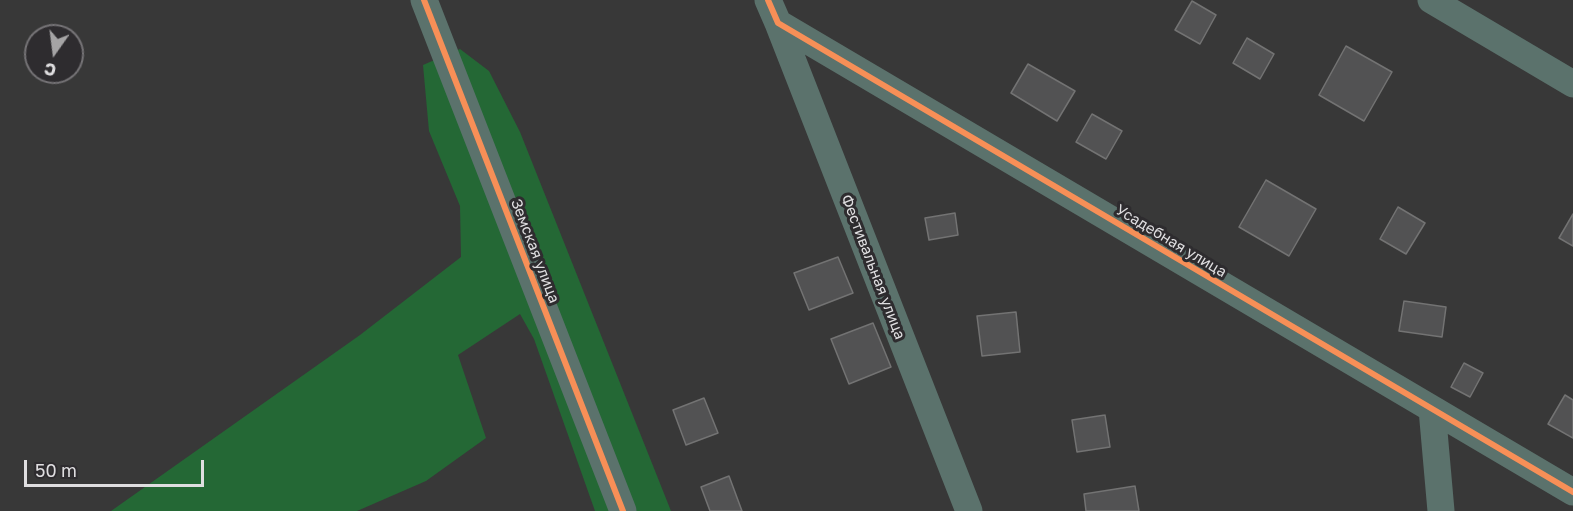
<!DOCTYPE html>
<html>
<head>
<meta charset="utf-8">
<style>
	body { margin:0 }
	#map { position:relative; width:1573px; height:511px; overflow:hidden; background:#383838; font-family:"Golos Text",sans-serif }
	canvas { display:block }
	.north { position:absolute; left:24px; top:24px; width:60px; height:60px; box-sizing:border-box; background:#2e2c2f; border:2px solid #757376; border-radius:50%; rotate:194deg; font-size:16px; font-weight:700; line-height:24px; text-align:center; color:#dfdee0 }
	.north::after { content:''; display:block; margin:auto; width:21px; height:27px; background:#a5a4a5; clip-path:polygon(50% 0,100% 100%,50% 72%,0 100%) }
	.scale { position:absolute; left:24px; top:460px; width:180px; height:27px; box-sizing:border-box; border:3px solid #dfdee0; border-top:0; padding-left:8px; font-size:18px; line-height:21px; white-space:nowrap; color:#dfdee0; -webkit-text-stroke:4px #2e2c2f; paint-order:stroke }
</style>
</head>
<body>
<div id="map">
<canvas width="1573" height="511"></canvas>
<div class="north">С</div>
<div class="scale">50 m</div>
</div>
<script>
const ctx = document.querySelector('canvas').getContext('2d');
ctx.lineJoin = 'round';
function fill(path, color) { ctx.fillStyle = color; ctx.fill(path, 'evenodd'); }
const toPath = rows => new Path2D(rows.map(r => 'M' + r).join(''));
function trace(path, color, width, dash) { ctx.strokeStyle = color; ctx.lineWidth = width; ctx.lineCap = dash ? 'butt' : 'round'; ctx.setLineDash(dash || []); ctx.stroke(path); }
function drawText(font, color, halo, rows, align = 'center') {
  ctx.font = font + ' "Golos Text",sans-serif'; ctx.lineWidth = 6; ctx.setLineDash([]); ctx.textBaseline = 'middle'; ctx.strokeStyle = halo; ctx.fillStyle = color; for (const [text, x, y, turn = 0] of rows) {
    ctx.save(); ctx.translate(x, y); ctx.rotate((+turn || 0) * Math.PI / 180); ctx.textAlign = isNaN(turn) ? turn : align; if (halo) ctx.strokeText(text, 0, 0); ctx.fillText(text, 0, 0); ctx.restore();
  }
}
const forest = toPath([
	[460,49,489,71,520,132,671,511,595,511,534,339,520,314,458,355,486,438,426,481,357,511,111,511,360,335,461,257,460,206,429,131,423,65]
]);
const building = toPath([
	[1192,1,1216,15,1200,44,1175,30,1192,1],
	[1247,38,1274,54,1260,79,1233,63,1247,38],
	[1346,46,1392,72,1364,121,1319,95,1346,46],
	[1028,64,1075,91,1057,121,1011,93,1028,64],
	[1092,114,1122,131,1106,159,1076,142,1092,114],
	[1266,180,1316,209,1289,256,1239,227,1266,180],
	[1398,207,1425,223,1406,254,1380,239,1398,207],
	[955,213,958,235,929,240,925,218,955,213],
	[1573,214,1573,246,1559,238,1573,214],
	[838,257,853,293,809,310,794,273,838,257],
	[1404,301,1446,307,1442,337,1399,331,1404,301],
	[1016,312,1020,352,982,356,977,316,1016,312],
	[873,323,891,367,849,384,831,339,873,323],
	[1464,363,1483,373,1470,397,1451,387,1464,363],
	[1565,395,1573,400,1573,438,1548,424,1565,395],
	[704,398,718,433,686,445,673,410,704,398],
	[1105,415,1110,447,1077,452,1072,420,1105,415],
	[729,476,742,511,710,511,701,487,729,476],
	[1135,486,1139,511,1086,511,1084,494,1135,486]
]);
const minor = toPath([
	[424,0,623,511],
	[768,0,778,23,1573,492],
	[1431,0,1573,84],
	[778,23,969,511],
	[1432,409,1441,511]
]);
const cycleway = toPath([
	[424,0,623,511],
	[768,0,778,23,1573,492]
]);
const streetNames = [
	["Усадебная улица",1171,241,31],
	["Земская улица",535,251,69],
	["Фестивальная улица",873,267,69]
];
fill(forest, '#246835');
fill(building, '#525253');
trace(building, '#737373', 1.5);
trace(minor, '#5b726c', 27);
trace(cycleway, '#f78f57', 6);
drawText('15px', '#dfdee0', '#2e2c2f', streetNames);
</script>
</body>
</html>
